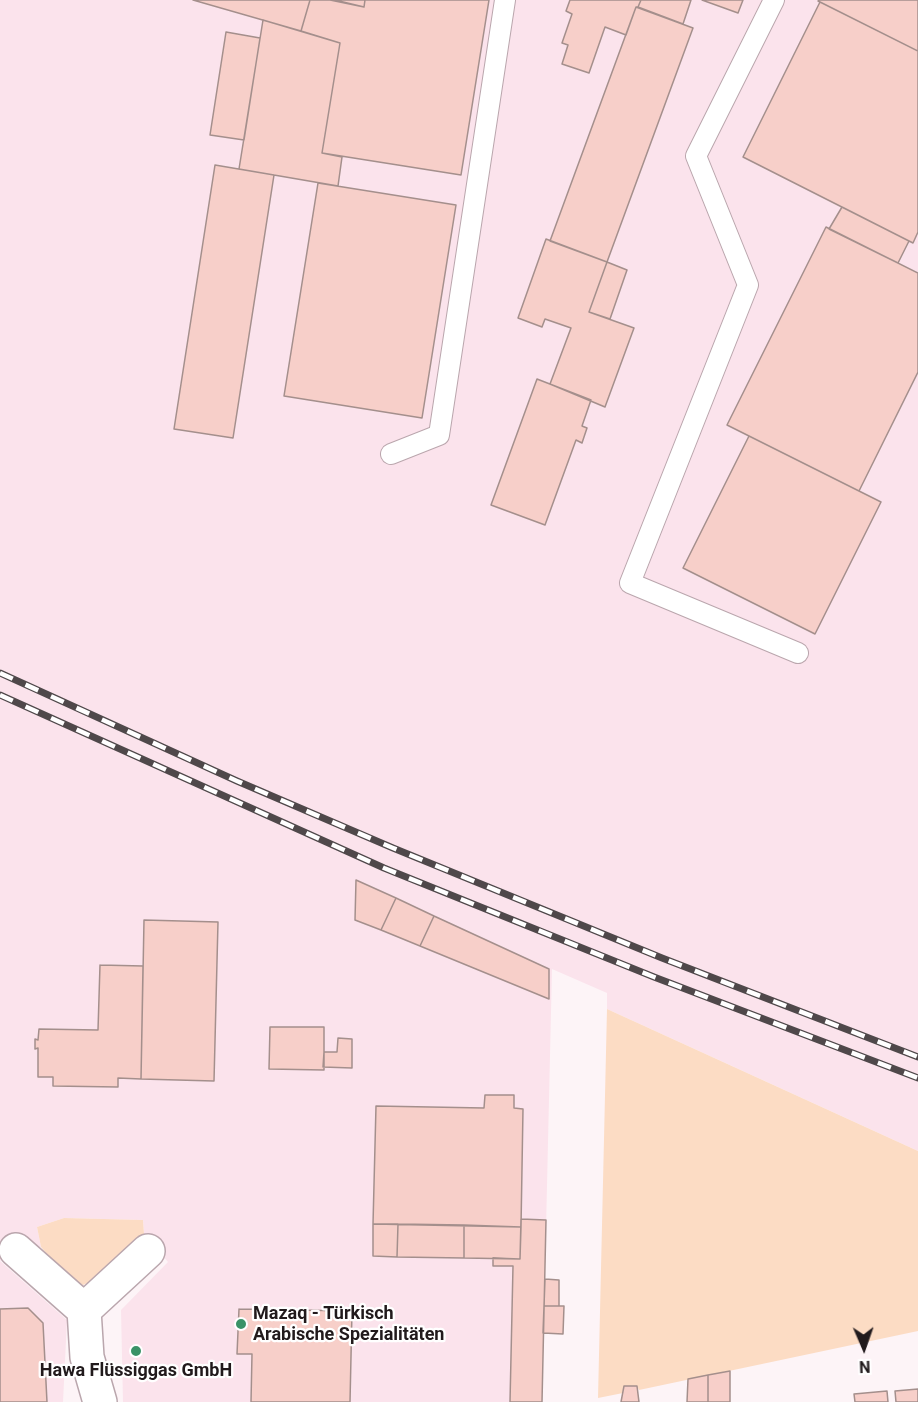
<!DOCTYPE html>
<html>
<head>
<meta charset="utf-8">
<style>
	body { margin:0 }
	#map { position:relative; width:918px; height:1402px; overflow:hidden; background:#fdf4f7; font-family:Roboto,sans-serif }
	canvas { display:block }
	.north { position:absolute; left:834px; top:1318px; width:60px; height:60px; -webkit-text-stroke:4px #fff; paint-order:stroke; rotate:178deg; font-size:16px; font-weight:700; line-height:24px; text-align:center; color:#211a1c }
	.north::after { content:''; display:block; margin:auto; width:21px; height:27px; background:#211a1c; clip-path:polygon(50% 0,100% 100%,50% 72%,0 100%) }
</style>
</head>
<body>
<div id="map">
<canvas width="918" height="1402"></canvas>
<div class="north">N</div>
</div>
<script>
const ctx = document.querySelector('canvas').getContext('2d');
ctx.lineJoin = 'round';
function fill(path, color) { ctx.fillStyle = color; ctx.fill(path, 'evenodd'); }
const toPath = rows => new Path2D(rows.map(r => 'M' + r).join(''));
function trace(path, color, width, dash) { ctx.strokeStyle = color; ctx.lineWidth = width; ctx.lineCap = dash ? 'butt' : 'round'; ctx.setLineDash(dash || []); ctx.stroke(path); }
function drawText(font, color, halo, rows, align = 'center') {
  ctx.font = font + ' Roboto,sans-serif'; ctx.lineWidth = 4.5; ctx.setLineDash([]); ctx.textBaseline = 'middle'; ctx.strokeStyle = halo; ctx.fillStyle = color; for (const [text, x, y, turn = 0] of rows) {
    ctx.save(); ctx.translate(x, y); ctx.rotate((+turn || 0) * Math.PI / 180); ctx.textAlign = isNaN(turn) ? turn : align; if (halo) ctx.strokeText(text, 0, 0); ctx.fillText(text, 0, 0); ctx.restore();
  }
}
const built = toPath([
	[0,0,918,0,918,1151,607,1009,607,993,552,969,542,1402,123,1402,121,1310,168,1262,144,1234,143,1220,64,1218,37,1227,41,1247,14,1248,0,1261,67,1320,63,1402,0,1402]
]);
const green = toPath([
	[607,1009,918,1151,918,1331,639,1390,637,1386,624,1386,623,1393,598,1398],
	[64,1218,143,1220,144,1234,97,1279,83,1285,68,1279,41,1247,37,1227]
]);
const building = toPath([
	[193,0,310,0,301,31,193,0],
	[310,0,330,0,364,7,365,0,489,0,461,175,322,153,340,43,301,31,310,0],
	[335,0,365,0,364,7,335,0],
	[570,0,641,0,638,7,636,7,626,35,605,27,589,73,562,64,568,45,562,43,572,14,566,11,570,0],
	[641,0,691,0,683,24,638,7,641,0],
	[702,0,743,0,738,13,702,0],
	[819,0,918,0,918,51,818,1,819,0],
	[820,2,918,51,918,232,913,243,743,157,820,2],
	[636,7,693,28,607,262,550,241,636,7],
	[263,20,340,43,322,153,342,157,338,186,239,169,263,20],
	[226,32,260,38,244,140,210,135,226,32],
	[215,165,274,175,233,438,174,429,215,165],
	[318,183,456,205,422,418,284,396,318,183],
	[842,207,909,241,898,263,829,229,842,207],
	[826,227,918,273,918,372,859,491,727,425,826,227],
	[546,239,607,262,589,312,634,328,605,407,550,384,571,328,545,319,542,327,518,318,546,239],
	[607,262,627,270,610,319,589,312,607,262],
	[537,379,591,400,582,426,587,428,582,443,576,440,545,525,491,505,537,379],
	[749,436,881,502,815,634,683,568,749,436],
	[356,880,396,898,381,930,355,920,356,880],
	[396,898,434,916,420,946,381,930,396,898],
	[434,916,549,969,549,999,420,946,434,916],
	[144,920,218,922,214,1081,141,1079,144,920],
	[100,965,143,966,141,1079,118,1078,118,1087,53,1086,53,1077,38,1077,38,1048,35,1049,35,1039,38,1040,39,1029,98,1030,100,965],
	[270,1027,324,1027,324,1070,269,1069,270,1027],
	[338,1038,352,1039,352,1068,323,1067,324,1052,337,1052,338,1038],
	[485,1095,514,1095,514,1108,523,1109,521,1227,373,1224,376,1106,484,1108,485,1095],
	[521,1219,546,1220,542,1402,510,1402,513,1266,493,1266,493,1258,520,1259,521,1219],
	[373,1224,398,1224,397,1257,373,1256,373,1224],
	[398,1224,464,1225,464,1258,397,1257,398,1224],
	[464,1225,521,1227,520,1259,464,1258,464,1225],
	[545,1279,559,1280,559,1306,544,1306,545,1279],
	[544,1306,564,1306,563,1334,543,1333,544,1306],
	[28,1308,43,1323,47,1402,0,1402,0,1309,28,1308],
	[239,1309,352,1311,350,1402,251,1402,252,1354,237,1354,239,1309],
	[730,1371,730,1402,708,1402,708,1375,730,1371],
	[708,1375,708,1402,687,1402,688,1379,708,1375],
	[624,1386,637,1386,639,1402,621,1402,624,1386],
	[918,1389,918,1402,896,1402,895,1391,918,1389],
	[887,1391,888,1402,855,1402,854,1394,887,1391]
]);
const service = toPath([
	[774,0,696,156,748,285,630,583,798,653],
	[391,454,439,435,505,0]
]);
const minor = toPath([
	[16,1250,84,1310,87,1357,100,1402],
	[84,1310,148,1251]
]);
const rail = toPath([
	[0,673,237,781,393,848,662,958,918,1057],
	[0,695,384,868,654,977,918,1078]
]);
const markers = [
	[241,1324,6,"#3a9267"],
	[136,1351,6,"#3a9267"]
];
const poiNames = [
	["Mazaq - Türkisch",253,1314],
	["Arabische Spezialitäten",253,1335],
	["Hawa Flüssiggas GmbH",136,1371,"center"]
];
fill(built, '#fbe3ec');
fill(green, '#fcdcc4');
fill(building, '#f7cfc9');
trace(building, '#a48f8c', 1.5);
trace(service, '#baa6ad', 22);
trace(minor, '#baa6ad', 36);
trace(service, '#fff', 20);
trace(minor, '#fff', 33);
trace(rail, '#4f484a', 7);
trace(rail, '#fff', 4.5, [14]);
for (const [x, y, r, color] of markers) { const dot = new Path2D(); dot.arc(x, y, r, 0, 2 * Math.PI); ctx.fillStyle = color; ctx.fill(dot); trace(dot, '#fff', 2); }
drawText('bold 18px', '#211a1c', '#fff', poiNames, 'left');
</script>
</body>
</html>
